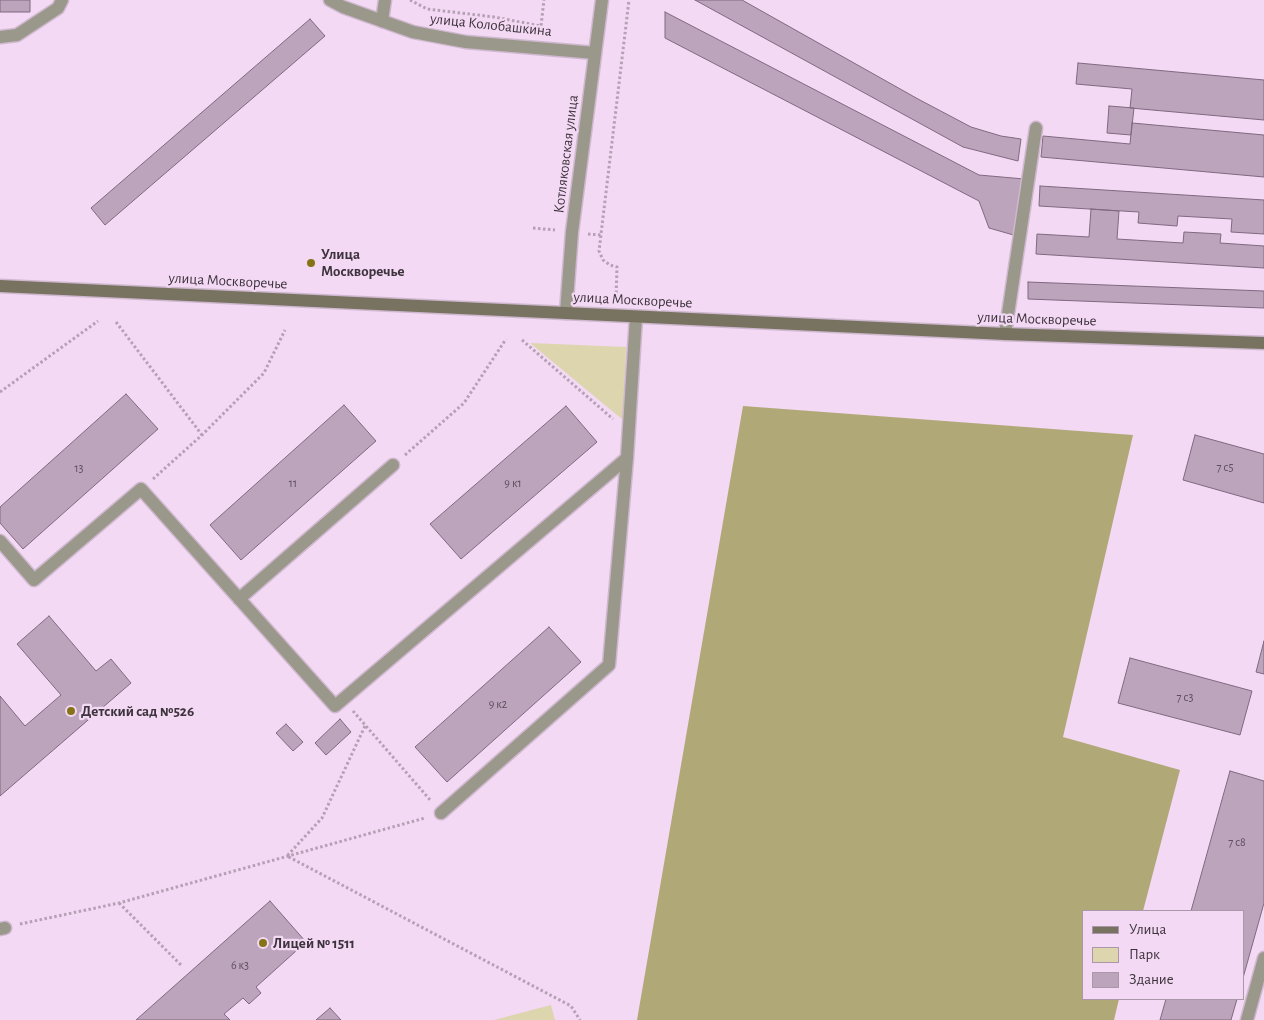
<!DOCTYPE html>
<html>
<head>
<meta charset="utf-8">
<style>
	body { margin:0 }
	#map { position:relative; width:1264px; height:1020px; overflow:hidden; background:#f3d9f3; font-family:"Alegreya Sans",sans-serif }
	canvas { display:block }
	.legend { position:absolute; left:1082px; top:910px; width:162px; height:90px; box-sizing:border-box; background:#f3d9f3; border:1px solid #aa97aa; margin:0; padding:6px 9px; list-style:none; font-size:15px; color:#3d333d }
	.legend li { display:flex; align-items:center; gap:10px; height:25px }
	.legend b { width:25px; border:1px solid #aa97aa }
</style>
</head>
<body>
<div id="map">
<canvas width="1264" height="1020"></canvas>
<ul class="legend">
<li><b style="height:6px;background:#777360"></b>Улица</li>
<li><b style="height:14px;background:#ddd5ae"></b>Парк</li>
<li><b style="height:14px;background:#bca4bc"></b>Здание</li>
</ul>
</div>
<script>
const ctx = document.querySelector('canvas').getContext('2d');
ctx.lineJoin = 'round';
function fill(path, color) { ctx.fillStyle = color; ctx.fill(path, 'evenodd'); }
const toPath = rows => new Path2D(rows.map(r => 'M' + r).join(''));
function trace(path, color, width, dash) { ctx.strokeStyle = color; ctx.lineWidth = width; ctx.lineCap = dash ? 'butt' : 'round'; ctx.setLineDash(dash || []); ctx.stroke(path); }
function drawText(font, color, halo, rows, align = 'center') {
  ctx.font = font + ' "Alegreya Sans",sans-serif'; ctx.lineWidth = 4.5; ctx.setLineDash([]); ctx.textBaseline = 'middle'; ctx.strokeStyle = halo; ctx.fillStyle = color; for (const [text, x, y, turn = 0] of rows) {
    ctx.save(); ctx.translate(x, y); ctx.rotate((+turn || 0) * Math.PI / 180); ctx.textAlign = isNaN(turn) ? turn : align; if (halo) ctx.strokeText(text, 0, 0); ctx.fillText(text, 0, 0); ctx.restore();
  }
}
const green = toPath([
	[530,343,626,347,623,420],
	[551,1005,555,1020,494,1020]
]);
const forest = toPath([
	[743,406,1133,435,1063,737,1180,770,1143,911,1083,911,1083,999,1119,999,1114,1020,637,1020]
]);
const building = toPath([
	[0,0,30,0,30,12,0,12,0,0],
	[695,0,742,0,918,99,971,127,1001,136,1021,139,1018,161,963,147,695,0],
	[665,12,979,175,1024,179,1017,236,989,228,979,201,665,38,665,12],
	[310,19,325,36,105,225,91,208,310,19],
	[1078,63,1264,80,1264,120,1130,108,1132,89,1076,84,1078,63],
	[1109,106,1134,108,1131,135,1107,133,1109,106],
	[1132,123,1264,135,1264,177,1041,157,1043,136,1130,144,1132,123],
	[1040,186,1264,200,1264,234,1231,232,1232,219,1178,216,1177,226,1138,223,1139,212,1039,206,1040,186],
	[1091,209,1119,211,1117,239,1183,243,1184,232,1221,234,1220,243,1264,246,1264,268,1036,254,1037,234,1089,237,1091,209],
	[1028,282,1264,291,1264,308,1028,299,1028,282],
	[126,394,158,429,23,549,0,523,0,507,126,394],
	[344,405,376,441,241,560,210,525,344,405],
	[566,406,597,442,461,559,430,524,566,406],
	[1195,435,1264,454,1264,503,1183,480,1195,435],
	[49,616,96,671,111,659,131,683,0,796,0,696,25,726,61,695,17,644,49,616],
	[549,627,581,662,447,782,415,747,549,627],
	[1264,641,1264,674,1256,672,1264,641],
	[1130,658,1252,691,1240,735,1118,703,1130,658],
	[340,719,351,732,326,755,315,743,340,719],
	[286,724,303,742,293,751,276,733,286,724],
	[1230,771,1264,781,1264,903,1243,978,1243,911,1191,911,1230,771],
	[270,901,306,942,256,987,261,993,249,1004,243,998,224,1014,230,1020,136,1020,270,901],
	[1166,999,1237,999,1231,1020,1160,1020,1166,999],
	[330,1008,341,1020,316,1020,330,1008]
]);
const path = toPath([
	[410,0,427,9,494,17,541,26,544,0],
	[533,228,555,230],
	[588,234,601,235],
	[616,298,617,267,610,265,603,260,599,251,629,0],
	[116,322,202,435],
	[522,340,613,419],
	[0,392,98,321],
	[405,455,464,403,506,339],
	[153,479,202,435,264,373,285,330],
	[353,711,431,801],
	[365,726,322,818,287,856,571,1006,580,1020],
	[119,903,181,965],
	[20,924,119,903,425,818]
]);
const service = toPath([
	[382,21,385,0],
	[0,37,17,35,58,8,62,0],
	[1005,334,1036,128],
	[0,541,34,580,141,489,335,706,627,458,636,317],
	[239,599,393,465],
	[441,813,609,665,627,458],
	[0,929,5,928],
	[1247,1020,1264,958]
]);
const minor = toPath([
	[330,0,343,7,413,32,466,42,595,53]
]);
const tertiary = toPath([
	[566,313,572,232,602,0]
]);
const secondary = toPath([
	[0,286,1005,334,1264,343]
]);
const markers = [
	[311,263,5,"#847416"],
	[71,711,5,"#847416"],
	[263,943,5,"#847416"]
];
const numberNames = [
	["7 с5",1225,467],
	["13",79,468],
	["11",293,483],
	["9 к1",513,483],
	["7 с3",1185,697],
	["9 к2",498,704],
	["7 с8",1237,842],
	["6 к3",240,965]
];
const streetNames = [
	["улица Колобашкина",491,25,6],
	["Котляковская улица",566,154,-83],
	["улица Москворечье",228,281,3],
	["улица Москворечье",633,300,3],
	["улица Москворечье",1037,319,2]
];
const poiNames = [
	["Улица",321,254],
	["Москворечье",321,271],
	["Детский сад №526",81,711],
	["Лицей № 1511",273,943]
];
fill(green, '#ddd5ae');
fill(forest, '#b1a878');
fill(building, '#bca4bc');
trace(building, '#806980', 1);
trace(service, '#cfb8cf', 15);
trace(minor, '#cfb8cf', 15);
trace(tertiary, '#cfb8cf', 15);
trace(secondary, '#cfb8cf', 15);
trace(path, '#b5a0b5', 3, [2.5, 2.5]);
trace(service, '#9a988a', 12);
trace(minor, '#9a988a', 12);
trace(tertiary, '#9a988a', 12);
trace(secondary, '#777360', 12);
for (const [x, y, r, color] of markers) { const dot = new Path2D(); dot.arc(x, y, r, 0, 2 * Math.PI); ctx.fillStyle = color; ctx.fill(dot); trace(dot, '#f3d9f3', 2); }
drawText('12px', '#5d4f5d', null, numberNames);
drawText('15px', '#3d333d', '#f3d9f3', streetNames);
drawText('bold 15px', '#3d333d', '#f3d9f3', poiNames, 'left');
</script>
</body>
</html>
